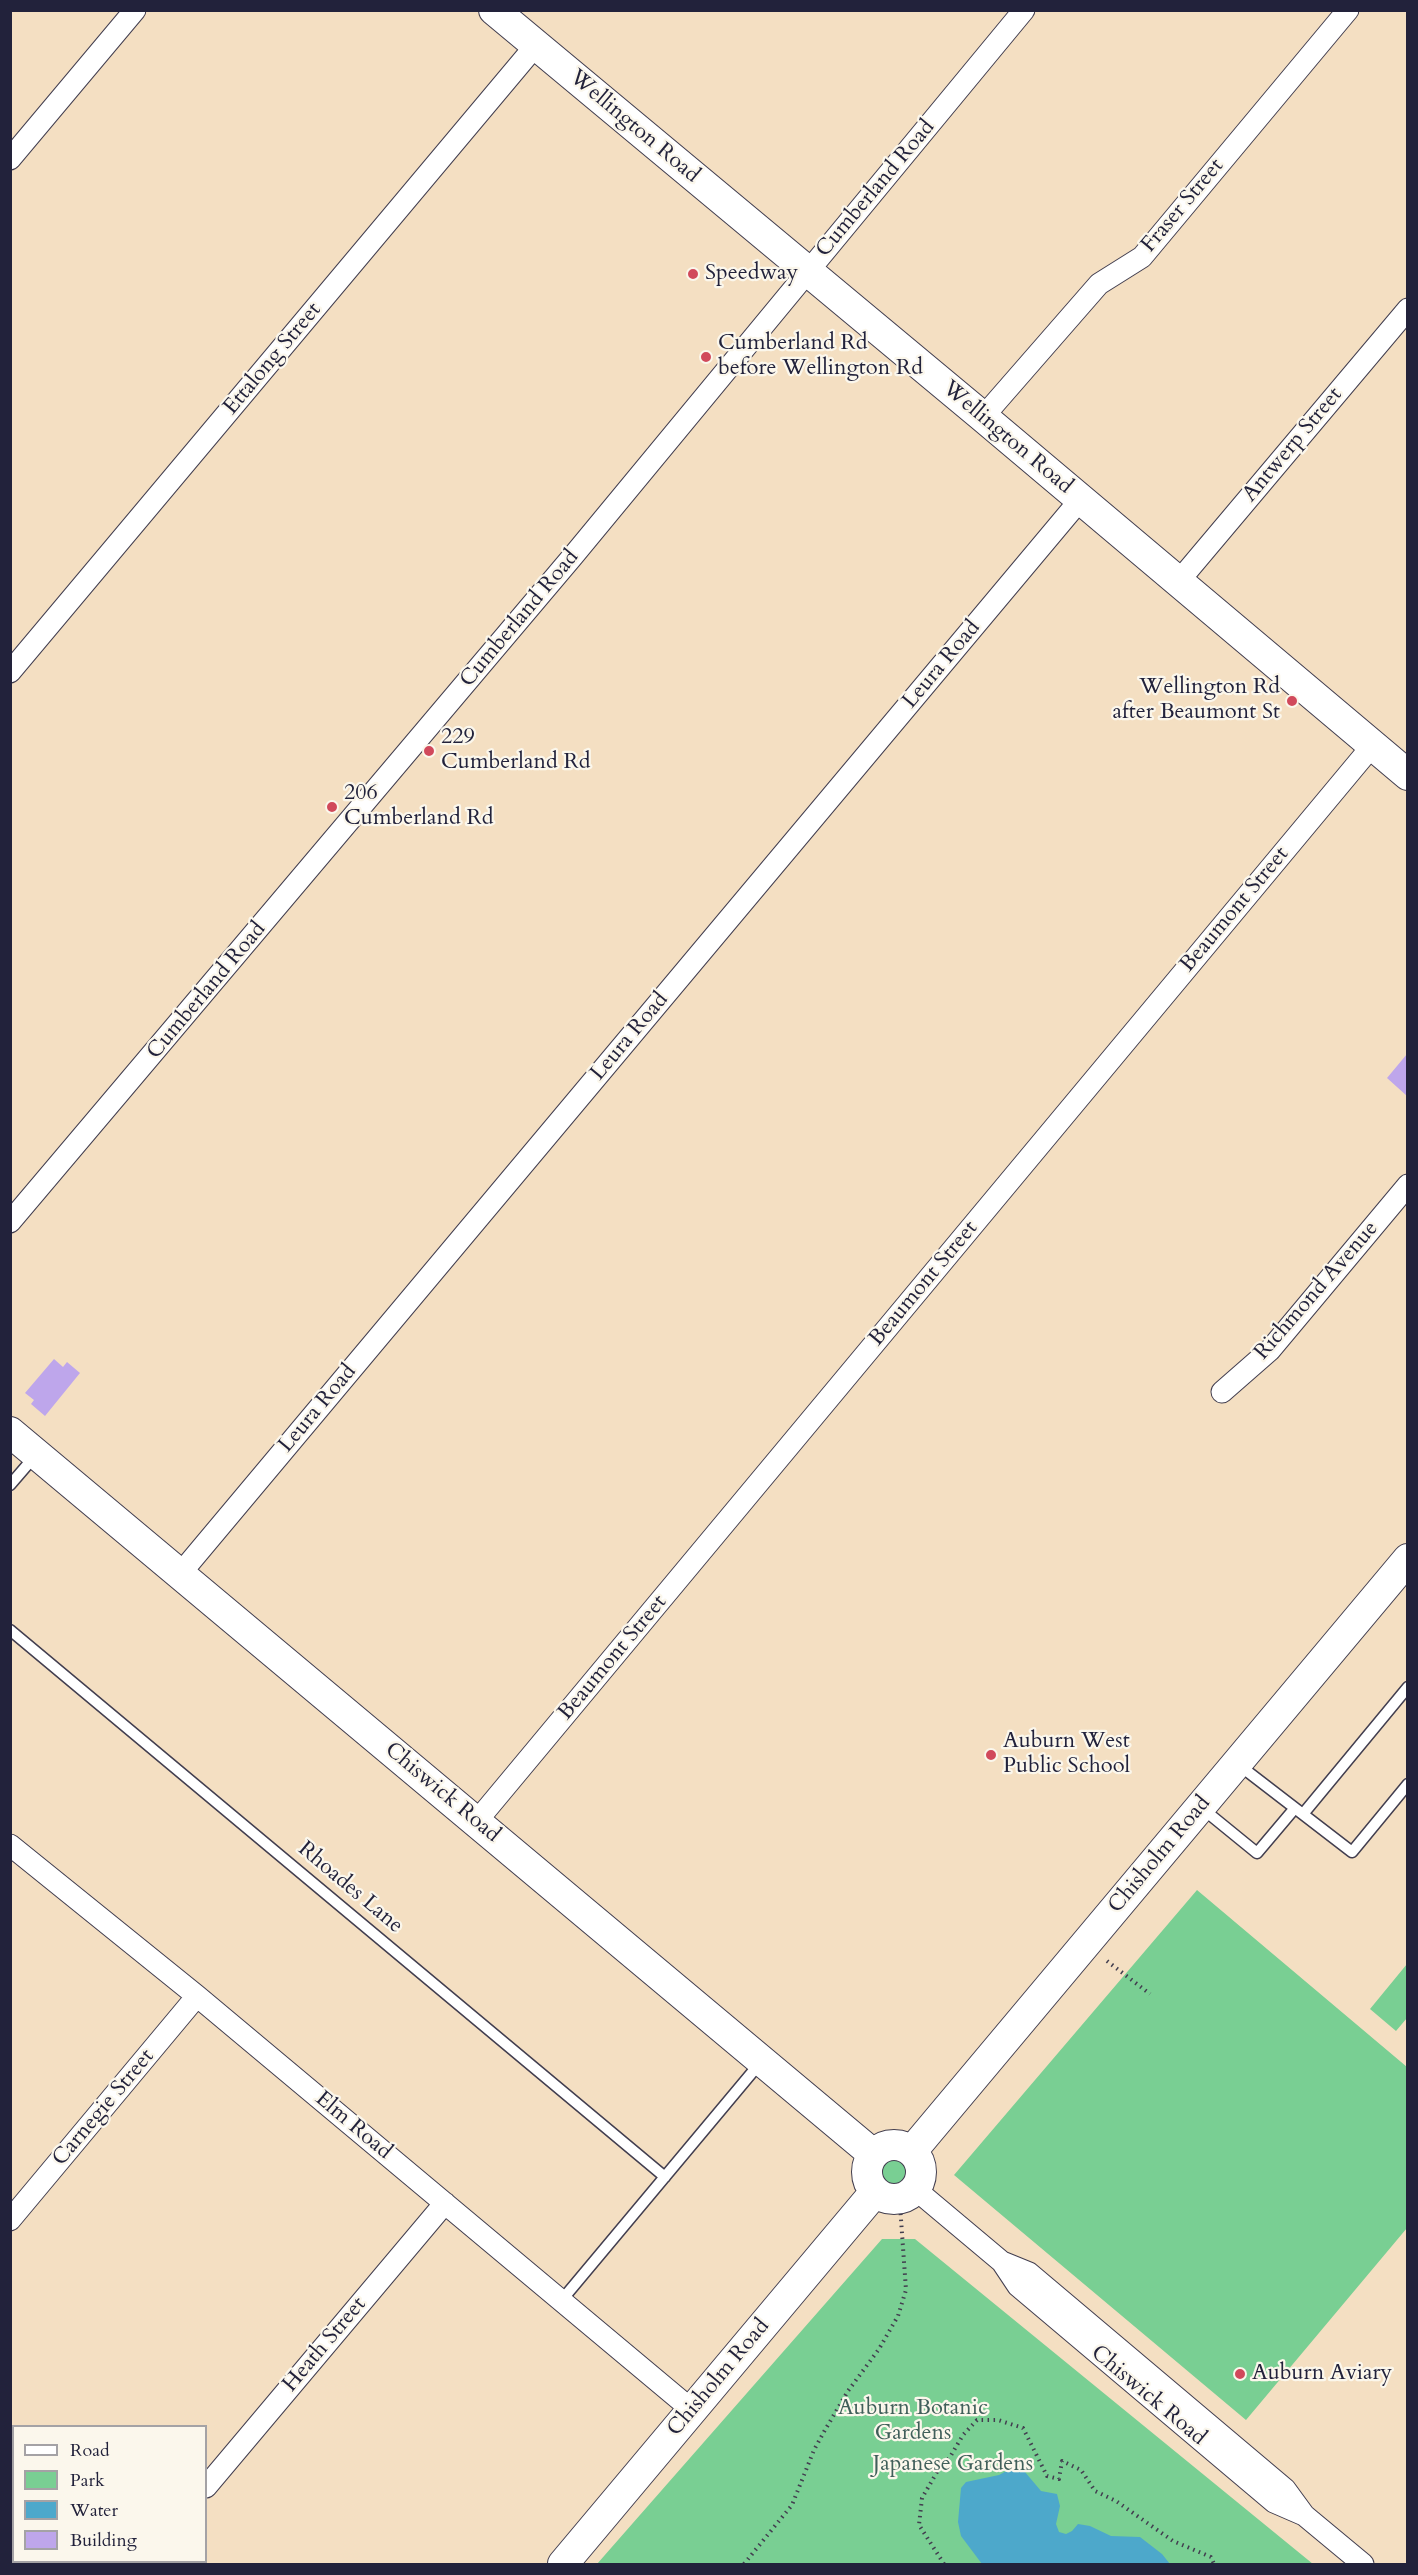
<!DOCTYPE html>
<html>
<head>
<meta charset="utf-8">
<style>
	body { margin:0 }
	#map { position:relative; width:1418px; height:2575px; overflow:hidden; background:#f4dfc2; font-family:Cardo,serif }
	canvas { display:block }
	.frame { position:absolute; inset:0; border:12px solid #22223b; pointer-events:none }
	.legend { position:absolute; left:12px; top:2425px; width:195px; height:138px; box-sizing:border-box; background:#fbf7ec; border:2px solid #a4a2a5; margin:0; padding:8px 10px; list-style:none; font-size:18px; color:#22223b }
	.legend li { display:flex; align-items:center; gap:12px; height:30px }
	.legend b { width:30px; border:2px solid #a4a2a5 }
</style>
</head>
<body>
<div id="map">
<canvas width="1418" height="2575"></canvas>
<div class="frame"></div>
<ul class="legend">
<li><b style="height:8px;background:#fff"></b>Road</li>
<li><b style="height:16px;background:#79cf93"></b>Park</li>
<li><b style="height:16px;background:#4da8cb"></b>Water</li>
<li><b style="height:16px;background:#bea6eb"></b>Building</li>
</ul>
</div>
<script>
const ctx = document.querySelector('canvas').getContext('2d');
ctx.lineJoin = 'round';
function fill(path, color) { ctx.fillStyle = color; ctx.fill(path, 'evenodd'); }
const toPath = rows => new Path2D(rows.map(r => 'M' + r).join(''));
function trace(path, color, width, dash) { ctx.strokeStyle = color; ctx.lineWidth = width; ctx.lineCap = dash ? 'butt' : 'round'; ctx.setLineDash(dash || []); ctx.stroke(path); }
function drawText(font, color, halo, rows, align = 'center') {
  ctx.font = font + ' Cardo,serif'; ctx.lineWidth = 4.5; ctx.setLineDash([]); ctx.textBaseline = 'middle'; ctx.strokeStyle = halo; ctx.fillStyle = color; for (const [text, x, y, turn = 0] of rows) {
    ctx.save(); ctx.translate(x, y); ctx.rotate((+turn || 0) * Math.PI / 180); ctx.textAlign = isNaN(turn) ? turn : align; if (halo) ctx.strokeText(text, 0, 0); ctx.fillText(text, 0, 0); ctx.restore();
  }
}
const green = toPath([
	[1197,1890,1407,2067,1407,2228,1246,2420,954,2175],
	[1407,1964,1407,2018,1396,2031,1370,2009],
	'877 2172a16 16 0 1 1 32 0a16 16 0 1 1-32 0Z',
	[882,2239,915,2239,1313,2564,597,2564]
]);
const water = toPath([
	[1012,2468,1025,2472,1041,2491,1057,2494,1060,2506,1056,2524,1059,2532,1066,2534,1072,2531,1078,2524,1090,2526,1111,2536,1140,2537,1162,2554,1170,2564,982,2564,961,2536,958,2522,961,2488,966,2482,999,2475]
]);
const building = toPath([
	[1407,1054,1407,1096,1387,1078],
	[54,1359,63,1367,67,1362,80,1373,45,1416,31,1404,34,1400,25,1393]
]);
const path = toPath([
	[1107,1961,1150,1994],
	[744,2564,792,2505,814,2450,825,2430,848,2391,879,2349,898,2316,906,2290,900,2205],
	[944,2564,919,2525,922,2498,937,2472,950,2457,963,2435,977,2420,998,2420,1023,2428,1047,2476,1059,2479,1062,2461,1081,2470,1095,2491,1116,2501,1173,2541,1211,2557,1214,2564]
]);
const lane = toPath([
	[10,1485,35,1456],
	[10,1630,665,2177],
	[1239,1765,1352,1852,1408,1784],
	[1203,1809,1257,1853,1295,1808],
	[1303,1814,1408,1687],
	[561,2301,760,2063]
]);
const street = toPath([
	[10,159,135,10],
	[983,417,1099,284,1142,257,1348,10],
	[1178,582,1408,309],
	[10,672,536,45],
	[10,1222,573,556,1024,10],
	[1222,1392,1270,1350,1408,1185],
	[180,1574,1080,500],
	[476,1822,1372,746],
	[10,1845,197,1996,692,2410],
	[915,2189,1002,2262,1018,2286,1274,2502,1304,2515],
	[10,2220,197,1996],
	[1002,2262,1029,2273,1285,2489,1304,2515,1363,2564],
	[206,2487,445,2203],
	[140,2564,142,2562]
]);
const secondary = toPath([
	[494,10,983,417,1408,775],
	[10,1432,873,2154],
	'867 2172a27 27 0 1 1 54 0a27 27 0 1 1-54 0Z',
	[912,2151,1408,1559],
	[563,2564,875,2192]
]);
const markers = [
	[693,274,6,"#d1495b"],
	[706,357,6,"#d1495b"],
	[1292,701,6,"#d1495b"],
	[429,751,6,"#d1495b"],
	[332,807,6,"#d1495b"],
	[991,1755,6,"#d1495b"],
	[1240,2374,6,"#d1495b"]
];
const streetNames = [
	["Wellington Road",634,127,40],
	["Cumberland Road",876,189,-50],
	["Fraser Street",1183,206,-50],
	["Ettalong Street",273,359,-50],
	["Wellington Road",1007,438,40],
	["Antwerp Street",1293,445,-50],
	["Cumberland Road",520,619,-50],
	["Leura Road",942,665,-50],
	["Beaumont Street",1235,910,-50],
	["Cumberland Road",207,991,-50],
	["Leura Road",630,1037,-50],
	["Beaumont Street",924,1284,-50],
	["Richmond Avenue",1317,1291,-49],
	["Leura Road",318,1409,-50],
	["Beaumont Street",613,1658,-50],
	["Chiswick Road",442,1793,40],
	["Chisholm Road",1160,1855,-50],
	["Rhoades Lane",350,1888,40],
	["Carnegie Street",104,2108,-50],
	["Elm Road",353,2126,40],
	["Heath Street",325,2345,-50],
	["Chisholm Road",719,2378,-50],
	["Chiswick Road",1148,2396,40]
];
const poiNames = [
	["Speedway",705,274],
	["Cumberland Rd",718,344],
	["before Wellington Rd",718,369],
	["Wellington Rd",1280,688,"right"],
	["after Beaumont St",1280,713,"right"],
	["229",441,738],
	["Cumberland Rd",441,763],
	["206",344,794],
	["Cumberland Rd",344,819],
	["Auburn West",1003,1742],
	["Public School",1003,1767],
	["Auburn Aviary",1252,2374]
];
const parkNames = [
	["Auburn Botanic",913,2409],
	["Gardens",913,2434],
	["Japanese Gardens",953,2465]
];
fill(green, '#79cf93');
fill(water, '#4da8cb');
fill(building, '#bea6eb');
trace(lane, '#423e4f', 13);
trace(street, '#423e4f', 23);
trace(secondary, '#423e4f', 32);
trace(path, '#423e4f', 4, [1.5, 4.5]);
trace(lane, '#fff', 10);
trace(street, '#fff', 21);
trace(secondary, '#fff', 30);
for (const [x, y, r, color] of markers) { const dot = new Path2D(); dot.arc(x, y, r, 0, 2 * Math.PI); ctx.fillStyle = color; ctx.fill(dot); trace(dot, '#fbf7ec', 2); }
drawText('22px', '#22223b', '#fbf7ec', streetNames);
drawText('22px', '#22223b', '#fbf7ec', poiNames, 'left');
drawText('22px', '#405f5a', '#fbf7ec', parkNames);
</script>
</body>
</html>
